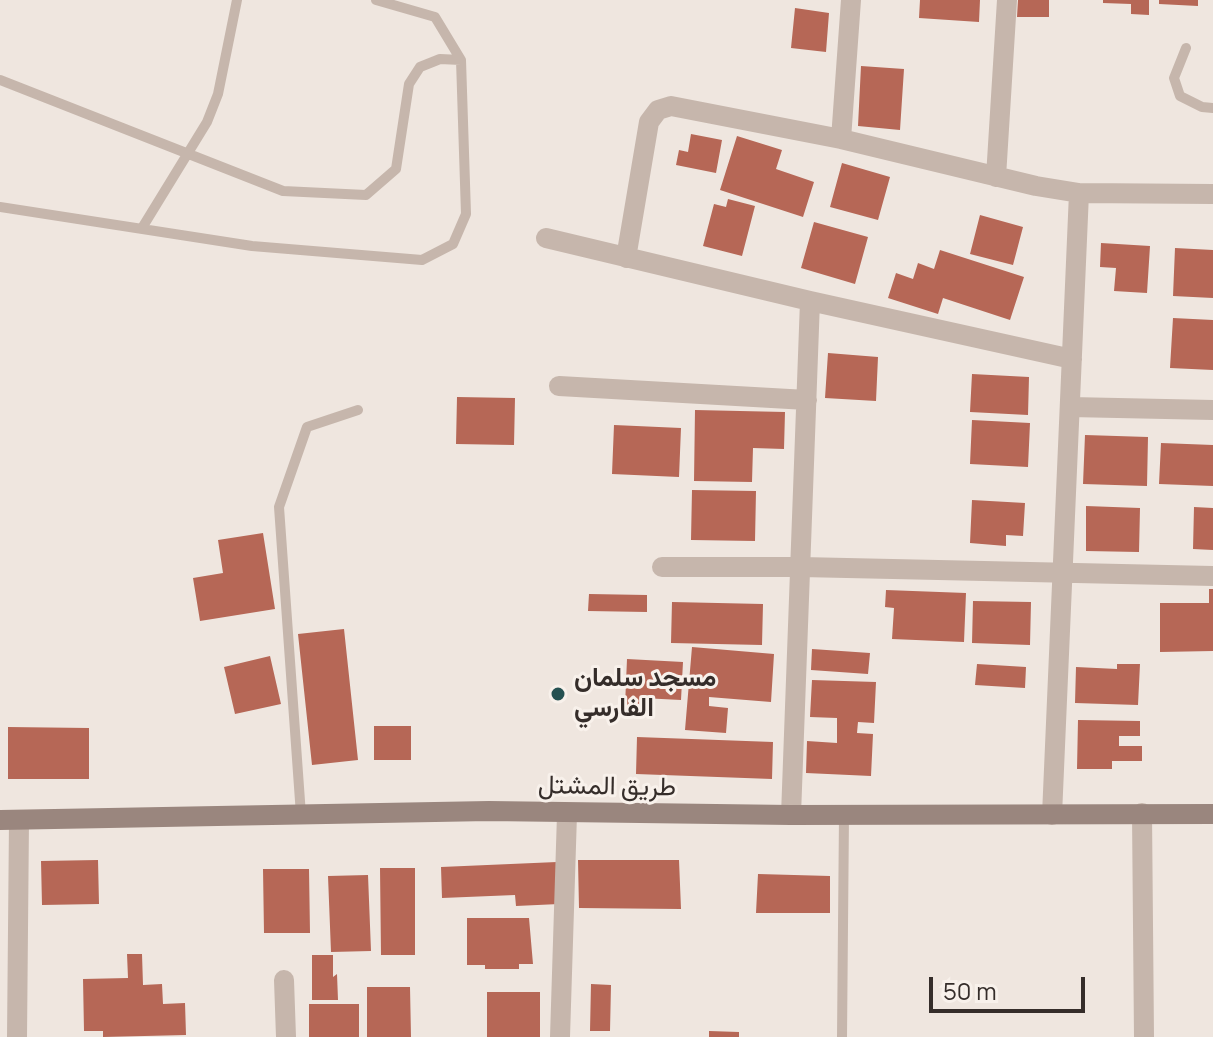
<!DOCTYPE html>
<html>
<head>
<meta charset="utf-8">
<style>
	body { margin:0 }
	#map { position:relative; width:1213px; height:1037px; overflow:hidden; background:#efe6df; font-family:Manrope,sans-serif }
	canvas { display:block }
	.scale { position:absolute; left:929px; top:977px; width:156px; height:36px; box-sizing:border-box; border:4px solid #352d2a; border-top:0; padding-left:10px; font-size:24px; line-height:28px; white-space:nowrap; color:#352d2a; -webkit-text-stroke:6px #f8f1eb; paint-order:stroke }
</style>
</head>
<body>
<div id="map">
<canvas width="1213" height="1037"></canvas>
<div class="scale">50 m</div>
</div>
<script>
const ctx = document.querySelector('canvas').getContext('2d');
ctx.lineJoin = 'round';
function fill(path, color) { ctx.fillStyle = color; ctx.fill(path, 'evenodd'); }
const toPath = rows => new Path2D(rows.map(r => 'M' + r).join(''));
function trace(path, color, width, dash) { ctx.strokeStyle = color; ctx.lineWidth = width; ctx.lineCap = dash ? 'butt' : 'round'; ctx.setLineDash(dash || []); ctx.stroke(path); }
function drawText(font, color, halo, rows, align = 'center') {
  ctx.font = font + ' Manrope,Vazirmatn,sans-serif'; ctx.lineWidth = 6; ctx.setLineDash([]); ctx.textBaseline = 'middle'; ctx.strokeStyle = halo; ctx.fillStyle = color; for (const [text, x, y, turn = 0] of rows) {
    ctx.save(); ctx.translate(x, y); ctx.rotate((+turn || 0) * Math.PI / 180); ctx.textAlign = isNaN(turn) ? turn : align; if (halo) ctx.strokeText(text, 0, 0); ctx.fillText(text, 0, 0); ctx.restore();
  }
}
const building = toPath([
	[920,0,980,0,979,22,919,18],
	[1018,0,1049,0,1049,17,1017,17],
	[1103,0,1149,0,1149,15,1131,14,1131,4,1103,3],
	[1159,0,1198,0,1198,6,1159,4],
	[795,8,829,13,826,52,791,48],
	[861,66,904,69,900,130,858,126],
	[691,134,722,140,716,173,676,165,679,150,688,152],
	[737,136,782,150,776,169,814,182,803,217,720,190],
	[842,163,890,177,878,220,830,207],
	[728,199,755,206,742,256,703,246,714,204,726,207],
	[980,215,1023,227,1013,265,970,254],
	[814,222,868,237,855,284,801,268],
	[1101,243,1150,246,1147,293,1114,291,1116,268,1100,267],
	[1175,248,1213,250,1213,298,1173,296],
	[940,250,1024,277,1010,320,943,298,938,314,888,298,896,273,913,279,918,263,934,269],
	[1173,318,1213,320,1213,370,1170,368],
	[828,353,878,357,876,401,825,398],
	[972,374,1029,377,1028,415,970,412],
	[457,397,515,398,514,445,456,444],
	[695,410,785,412,784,449,753,448,752,482,694,481],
	[972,420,1030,423,1028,467,970,464],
	[614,425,681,428,679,477,612,474],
	[1085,435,1148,437,1147,486,1083,484],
	[1161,443,1213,445,1213,486,1159,484],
	[692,490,756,491,755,541,691,540],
	[972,500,1025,503,1023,536,1006,535,1006,546,970,543],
	[1086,506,1140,508,1139,552,1086,551],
	[1194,507,1213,508,1213,550,1193,549],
	[263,533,275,609,200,621,193,578,223,573,218,540],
	[1209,589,1213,589,1213,651,1160,652,1160,603,1209,603],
	[886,590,966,593,964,642,892,639,894,608,885,607],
	[589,594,647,595,647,612,588,611],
	[973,601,1031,602,1030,645,972,643],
	[672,602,763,604,762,645,671,643],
	[344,629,358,760,312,765,298,634],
	[692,647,774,654,771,702,709,697,709,706,728,708,726,733,685,730],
	[812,649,870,653,868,674,811,670],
	[270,656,281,704,235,714,224,667],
	[627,659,683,662,681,700,642,698,641,707,625,706],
	[977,664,1026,667,1025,688,975,685],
	[1117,664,1140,664,1138,705,1075,703,1076,667,1117,669],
	[812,680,876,682,874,723,858,722,857,733,873,734,871,776,806,773,807,741,837,743,837,718,810,717],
	[1078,720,1140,721,1140,736,1119,736,1119,746,1142,746,1142,761,1112,761,1112,769,1077,769],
	[374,726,411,726,411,760,374,760],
	[8,727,89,728,89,779,8,779],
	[637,737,773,742,772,779,636,774],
	[98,860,99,904,42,905,41,861],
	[578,860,679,860,681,909,579,908],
	[557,862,559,904,516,906,515,895,442,898,441,867],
	[380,868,415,868,415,955,381,955],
	[263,869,309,869,310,933,264,933],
	[758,874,830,876,830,913,756,913],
	[368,875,371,951,331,952,328,876],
	[467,918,529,918,533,964,519,964,519,969,485,969,485,965,467,965],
	[127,954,142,954,143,985,162,984,163,1004,185,1003,186,1035,103,1037,103,1031,84,1031,83,979,128,978],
	[312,955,333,955,333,977,337,974,338,1000,312,1000],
	[591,984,611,985,610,1031,590,1031],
	[367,987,410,987,411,1037,367,1037],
	[487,992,540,992,540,1037,487,1037],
	[309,1004,359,1004,359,1037,309,1037],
	[709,1031,739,1032,739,1037,709,1037]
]);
const service = toPath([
	[1186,48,1174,78,1180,96,1202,107,1213,108],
	[0,80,283,191,366,195,396,169,409,84,420,67,440,59,461,60],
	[0,207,252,246,422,260,453,244,466,214,461,60,435,17,376,0],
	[142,228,207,122,218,94,237,0],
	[301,815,279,507,307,427,358,410],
	[842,1037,844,815]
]);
const minor = toPath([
	[841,139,851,0],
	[996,177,1007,0],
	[546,238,810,301,1072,359],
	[626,258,649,122,658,110,671,106,841,139,1036,186,1079,193,1213,194],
	[559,386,807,400],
	[1070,407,1213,410],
	[662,567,801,567,1213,576],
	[1142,813,1144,1037],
	[791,815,810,301],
	[1052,815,1079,193],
	[284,980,286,1037],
	[17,1037,19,821],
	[560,1037,567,814]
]);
const secondary = toPath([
	[0,820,489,811,791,815,1213,814]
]);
const markers = [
	[558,694,8,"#255151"]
];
const poiNames = [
	["مسجد سلمان",574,679],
	["الفارسي",574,709]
];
const streetNames = [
	["طريق المشتل",607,787,1]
];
fill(building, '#b66756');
trace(service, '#c6b6ac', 10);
trace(minor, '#c6b6ac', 20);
trace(secondary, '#9a867e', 20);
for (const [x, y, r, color] of markers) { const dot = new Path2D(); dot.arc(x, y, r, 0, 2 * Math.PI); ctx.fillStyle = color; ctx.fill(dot); trace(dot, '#f8f1eb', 3); }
drawText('bold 26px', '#352d2a', '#f8f1eb', poiNames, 'left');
drawText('26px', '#352d2a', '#f8f1eb', streetNames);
</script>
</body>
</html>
